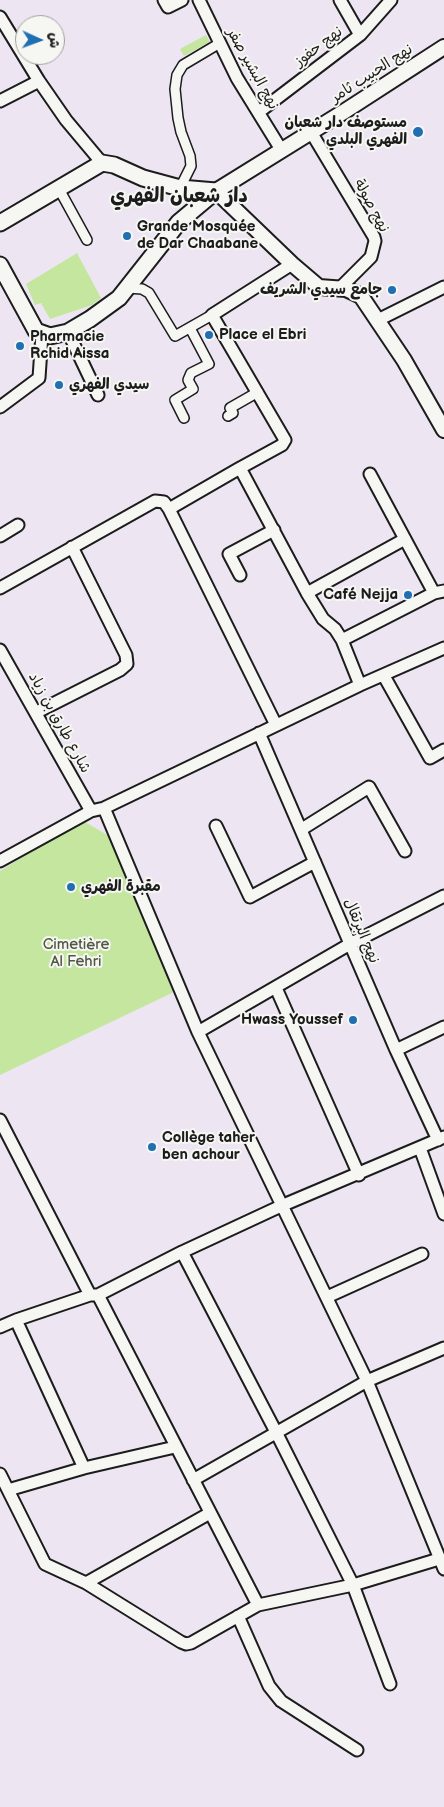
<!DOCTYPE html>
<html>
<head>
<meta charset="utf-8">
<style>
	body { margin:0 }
	#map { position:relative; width:444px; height:1807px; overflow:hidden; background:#ede6f2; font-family:"Balsamiq Sans","Playpen Sans Arabic",sans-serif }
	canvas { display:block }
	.north { position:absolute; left:15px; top:15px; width:50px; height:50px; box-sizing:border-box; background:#f6f6f2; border:1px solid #9f9f9c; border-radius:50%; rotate:92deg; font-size:14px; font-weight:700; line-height:20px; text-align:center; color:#1c1c1c }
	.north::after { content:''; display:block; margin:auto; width:18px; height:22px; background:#1f6fb2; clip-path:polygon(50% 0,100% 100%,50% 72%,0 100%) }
</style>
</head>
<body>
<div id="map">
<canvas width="444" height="1807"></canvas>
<div class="north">ش</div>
</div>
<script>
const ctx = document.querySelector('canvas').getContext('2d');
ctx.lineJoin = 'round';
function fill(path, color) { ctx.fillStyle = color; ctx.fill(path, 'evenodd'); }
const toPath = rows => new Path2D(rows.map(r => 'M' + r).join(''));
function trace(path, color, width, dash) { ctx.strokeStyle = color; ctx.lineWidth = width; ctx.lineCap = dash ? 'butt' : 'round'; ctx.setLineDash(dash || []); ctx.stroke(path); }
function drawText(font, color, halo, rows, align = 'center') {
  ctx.font = font + ' "Balsamiq Sans","Playpen Sans Arabic",sans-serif'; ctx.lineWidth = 4; ctx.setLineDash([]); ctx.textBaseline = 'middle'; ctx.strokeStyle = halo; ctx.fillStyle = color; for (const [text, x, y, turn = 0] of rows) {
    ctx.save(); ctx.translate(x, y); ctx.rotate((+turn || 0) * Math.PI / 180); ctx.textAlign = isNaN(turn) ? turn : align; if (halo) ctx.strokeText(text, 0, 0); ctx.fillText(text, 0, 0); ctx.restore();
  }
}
const green = toPath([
	[206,35,210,42,184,56,180,49],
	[77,253,101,298,92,305,50,319,41,303,35,305,26,284],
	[85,822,109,836,174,992,0,1075,0,871,75,825]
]);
const pedestrian = toPath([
	[180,188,191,166,190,156,181,132,178,118,175,89,177,75,183,65,220,43],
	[59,189,87,240],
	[128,288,142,289,149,293,175,336,212,315],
	[228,416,233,413,230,408,258,392],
	[184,418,175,400,193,389,188,380,191,373,209,364,190,328]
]);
const minor = toPath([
	[164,0,168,7,182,0],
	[199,0,237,78,282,151],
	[340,0,360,35],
	[0,17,39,81,66,120,102,163],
	[0,101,39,81],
	[259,112,360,35,391,0],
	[311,132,374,237,375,241,371,257,340,288],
	[378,320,444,287],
	[68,332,98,395],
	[0,407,39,378,42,334],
	[240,468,282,445,285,440,212,315,292,264],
	[370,474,434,593],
	[0,536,18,525],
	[240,575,229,554,274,530],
	[0,588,155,501,164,502,169,509],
	[307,593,405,539],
	[0,650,91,811],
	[384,676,430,758,444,750],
	[360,685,342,640,434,593,444,591],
	[37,712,120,670,127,664,126,655,72,547],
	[276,725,169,509,240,468,307,593,323,619,335,629,342,640],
	[259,733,396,1050,438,1140],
	[104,808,198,1032,367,1381,444,1569],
	[216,826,250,897,315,862],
	[302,829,369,787,405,851],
	[0,861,91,811,104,808,360,685,444,648],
	[276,988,359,1175],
	[198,1032,350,944,444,896],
	[396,1050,444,1027],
	[0,1120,90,1295],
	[420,1148,444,1214],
	[182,1252,277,1434,353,1585,390,1684],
	[98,1295,258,1605],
	[327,1297,422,1254],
	[16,1320,84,1468],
	[0,1327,16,1320,90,1295,98,1295,182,1252,281,1206,444,1137],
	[0,1474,8,1490,84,1468,175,1447],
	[193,1480,367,1381,444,1348],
	[8,1490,45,1564,86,1583,181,1642,186,1644,191,1643,258,1605,353,1585,439,1559],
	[86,1583,210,1513],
	[238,1616,269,1686,281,1701,357,1750]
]);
const tertiary = toPath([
	[444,47,345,111,216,191,292,264,319,287,346,289,361,296,404,360,444,430]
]);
const secondary = toPath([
	[0,223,102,163,114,165,143,178,180,188,216,191],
	[0,265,36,331,50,336,68,332,90,319,119,298,179,222,216,191]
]);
const markers = [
	[418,132,6,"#1f6fb2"],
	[127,236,5,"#1f6fb2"],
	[392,290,5,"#1f6fb2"],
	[209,335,5,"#1f6fb2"],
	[20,346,5,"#1f6fb2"],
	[59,385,5,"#1f6fb2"],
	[408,595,5,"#1f6fb2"],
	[71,887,5,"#1f6fb2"],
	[353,1020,5,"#1f6fb2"],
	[152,1147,5,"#1f6fb2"]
];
const streetNames = [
	["نهج حفوز",319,47,-37],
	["نهج البشير صفر",252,69,61],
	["نهج الحبيب ثامر",372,74,-33],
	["نهج صولة",371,206,62],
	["شارع طارق بن زياد",59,723,61],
	["نهج البرتقال",361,931,67]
];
const poiNames = [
	["مستوصف دار شعبان",407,123,"right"],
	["الفهري البلدي",407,140,"right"],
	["Grande Mosquée",137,227],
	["de Dar Chaabane",137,244],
	["جامع سيدي الشريف",382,290,"right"],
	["Place el Ebri",219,335],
	["Pharmacie",30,337],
	["Rchid Aissa",30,354],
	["سيدي الفهري",69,385],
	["Café Nejja",398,595,"right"],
	["مقبرة الفهري",81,887],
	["Hwass Youssef",343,1020,"right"],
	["Collège taher",162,1138],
	["ben achour",162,1155]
];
const parkNames = [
	["Cimetière",76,945],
	["Al Fehri",76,962]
];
const districtNames = [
	["دار شعبان الفهري",179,197]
];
fill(green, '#c4e69f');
trace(pedestrian, '#1c1c1c', 12);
trace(minor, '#1c1c1c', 15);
trace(tertiary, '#1c1c1c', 18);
trace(secondary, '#1c1c1c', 19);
trace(pedestrian, '#f6f6f2', 9);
trace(minor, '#f6f6f2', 11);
trace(tertiary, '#f6f6f2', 14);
trace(secondary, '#f6f6f2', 15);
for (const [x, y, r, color] of markers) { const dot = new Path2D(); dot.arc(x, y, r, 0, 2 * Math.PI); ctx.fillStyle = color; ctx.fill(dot); trace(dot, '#f6f6f2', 2); }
drawText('15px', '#1c1c1c', '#f6f6f2', streetNames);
drawText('bold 15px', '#1c1c1c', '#f6f6f2', poiNames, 'left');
drawText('15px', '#4e5943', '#f6f6f2', parkNames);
drawText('bold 20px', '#1c1c1c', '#f6f6f2', districtNames);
</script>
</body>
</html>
